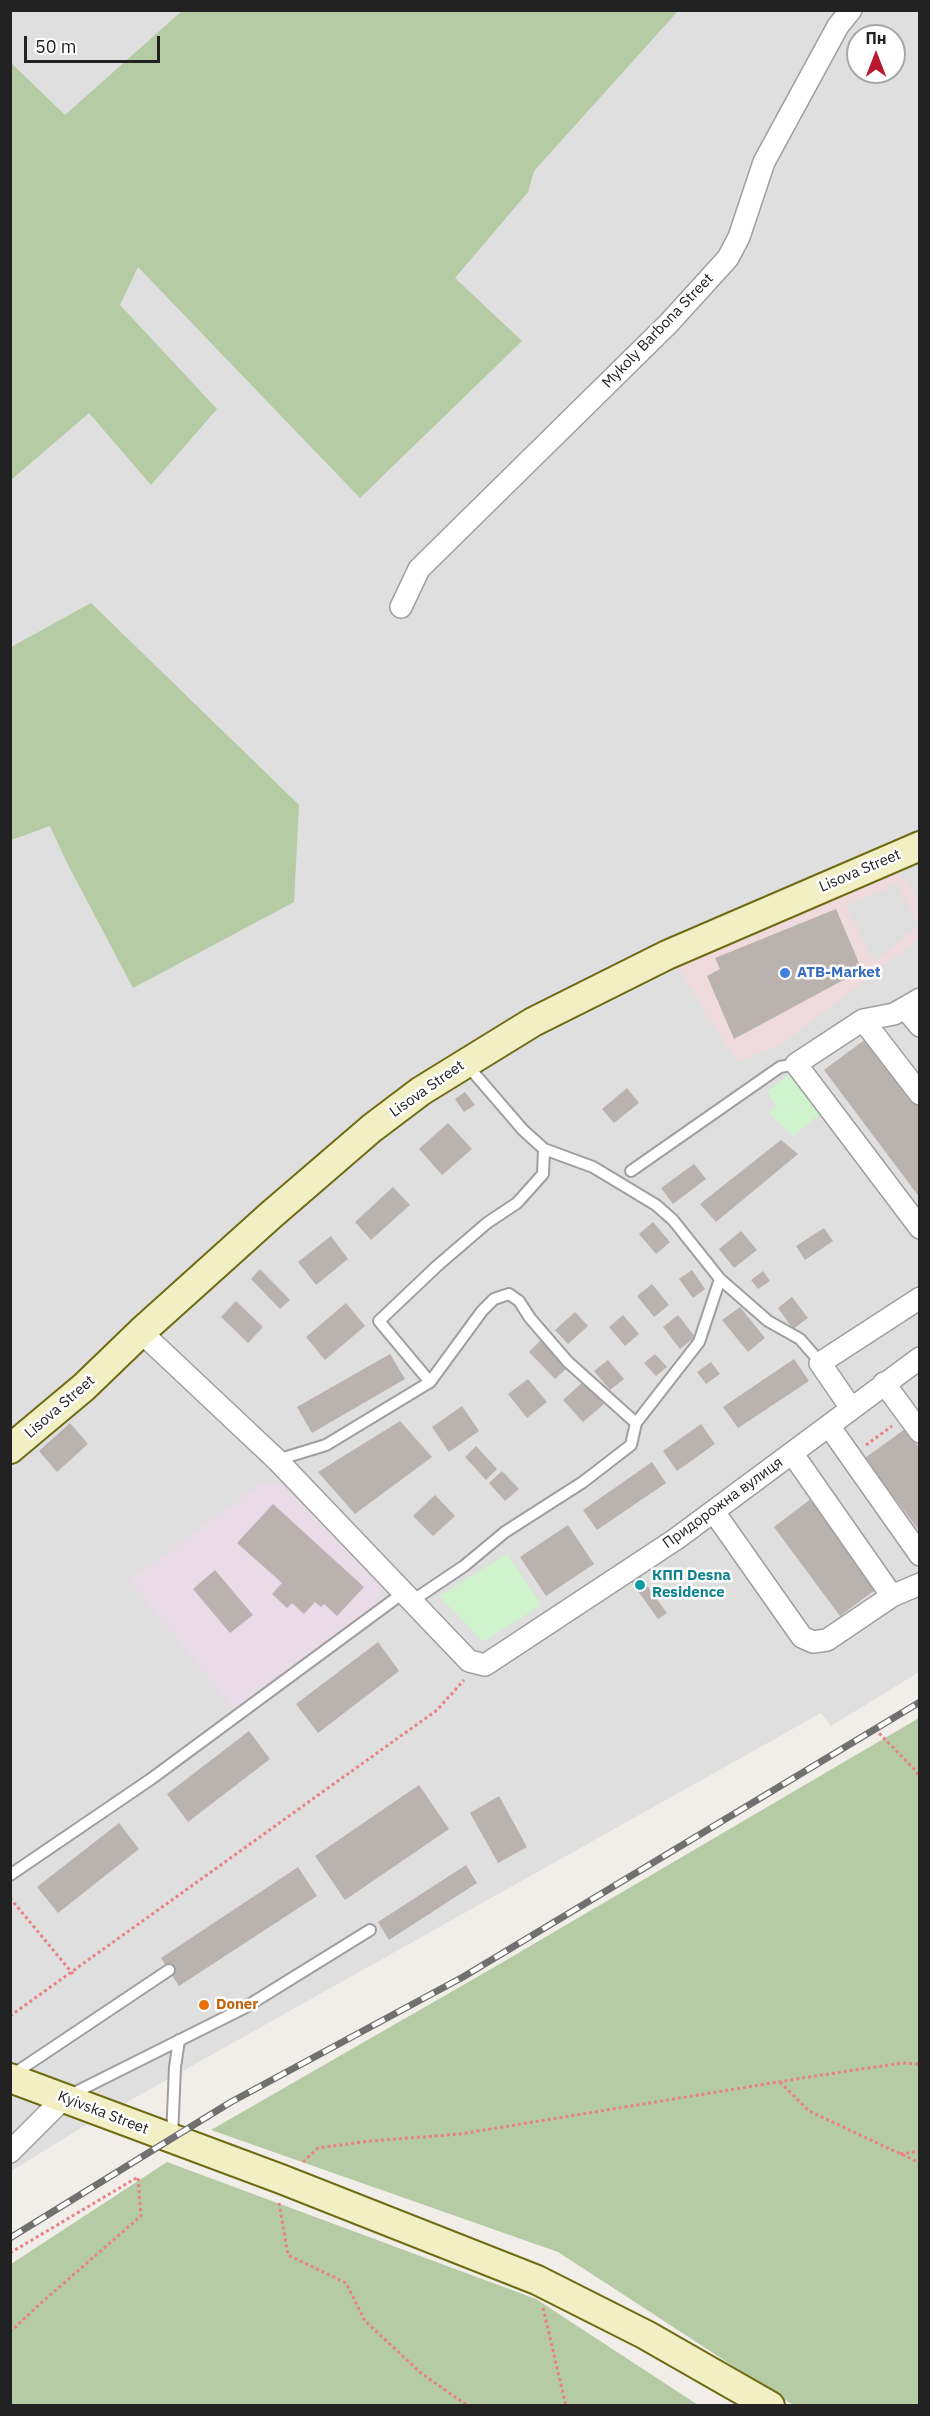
<!DOCTYPE html>
<html>
<head>
<meta charset="utf-8">
<style>
	body { margin:0 }
	#map { position:relative; width:930px; height:2416px; overflow:hidden; background:#f1ede9; font-family:"IBM Plex Sans",sans-serif }
	canvas { display:block }
	.frame { position:absolute; inset:0; border:12px solid #222; pointer-events:none }
	.north { position:absolute; left:846px; top:24px; width:60px; height:60px; box-sizing:border-box; background:#fff; border:2px solid #a7a7a7; border-radius:50%; rotate:0deg; font-size:16px; font-weight:700; line-height:24px; text-align:center; color:#222 }
	.north::after { content:''; display:block; margin:auto; width:21px; height:27px; background:#bb1830; clip-path:polygon(50% 0,100% 100%,50% 72%,0 100%) }
	.scale { position:absolute; left:24px; top:36px; width:136px; height:27px; box-sizing:border-box; border:3px solid #222; border-top:0; padding-left:8px; font-size:18px; line-height:21px; white-space:nowrap; color:#222; -webkit-text-stroke:4px #fff; paint-order:stroke }
</style>
</head>
<body>
<div id="map">
<canvas width="930" height="2416"></canvas>
<div class="frame"></div>
<div class="north">Пн</div>
<div class="scale">50 m</div>
</div>
<script>
const ctx = document.querySelector('canvas').getContext('2d');
ctx.lineJoin = 'round';
function fill(path, color) { ctx.fillStyle = color; ctx.fill(path, 'evenodd'); }
const toPath = rows => new Path2D(rows.map(r => 'M' + r).join(''));
function trace(path, color, width, dash) { ctx.strokeStyle = color; ctx.lineWidth = width; ctx.lineCap = dash ? 'butt' : 'round'; ctx.setLineDash(dash || []); ctx.stroke(path); }
function drawText(font, color, halo, rows, align = 'center') {
  ctx.font = font + ' "IBM Plex Sans",sans-serif'; ctx.lineWidth = 5; ctx.setLineDash([]); ctx.textBaseline = 'middle'; ctx.strokeStyle = halo; ctx.fillStyle = color; for (const [text, x, y, turn = 0] of rows) {
    ctx.save(); ctx.translate(x, y); ctx.rotate((+turn || 0) * Math.PI / 180); ctx.textAlign = isNaN(turn) ? turn : align; if (halo) ctx.strokeText(text, 0, 0); ctx.fillText(text, 0, 0); ctx.restore();
  }
}
const residential = toPath([
	[11,11,919,11,919,1672,831,1726,821,1713,81,2128,11,2171],
	[858,36,894,36,894,72,858,72]
]);
const commercial = toPath([
	[896,868,919,901,919,939,782,1044,737,1062,675,964]
]);
const industrial = toPath([
	[281,1483,382,1585,375,1605,235,1710,130,1581,260,1484]
]);
const forest = toPath([
	[183,10,678,11,534,171,528,192,455,278,522,341,360,498,138,267,120,305,217,409,151,485,89,413,11,480,11,63,65,115],
	[91,603,299,805,294,902,133,988,66,861,50,826,11,840,11,647],
	[919,1718,919,2405,793,2405,558,2252,211,2130,491,1969],
	[167,2162,536,2299,698,2405,11,2405,11,2264]
]);
const park = toPath([
	[792,1072,823,1111,793,1136,769,1113,776,1105,767,1092],
	[507,1554,541,1605,483,1642,440,1596]
]);
const parking = toPath([
	[897,884,919,926,874,961,846,906],
	[863,984,872,997,792,1057,782,1044],
	[743,1066,772,1104,655,1191,610,1161],
	[919,1303,919,1338,844,1388,828,1365],
	[830,1394,840,1408,617,1562,607,1549],
	[677,1552,686,1564,694,1558,713,1585,682,1607,654,1568],
	[740,1572,807,1652,793,1663,726,1583]
]);
const building = toPath([
	[836,909,862,970,734,1039,707,976,720,969,715,958],
	[867,1038,920,1108,920,1198,824,1070],
	[627,1088,639,1103,614,1123,602,1109],
	[465,1092,475,1105,464,1112,455,1099],
	[448,1123,472,1149,442,1175,419,1149],
	[781,1140,798,1154,716,1222,700,1204],
	[694,1164,706,1179,673,1204,661,1188],
	[393,1187,410,1205,371,1240,355,1222],
	[653,1222,670,1242,656,1254,639,1234],
	[824,1228,833,1241,805,1260,796,1246],
	[741,1231,757,1250,734,1268,719,1249],
	[331,1236,348,1259,316,1285,298,1262],
	[260,1269,290,1300,280,1309,251,1279],
	[692,1270,705,1289,693,1298,679,1279],
	[763,1271,770,1281,758,1289,751,1280],
	[652,1284,669,1305,654,1317,637,1296],
	[792,1297,808,1318,793,1329,778,1308],
	[236,1301,263,1327,248,1343,221,1317],
	[346,1303,365,1326,325,1360,306,1337],
	[740,1307,765,1338,748,1352,722,1320],
	[575,1312,588,1326,568,1344,555,1330],
	[623,1315,639,1334,625,1346,609,1327],
	[678,1315,695,1337,680,1349,663,1327],
	[542,1339,568,1367,555,1379,529,1352],
	[390,1354,405,1379,312,1433,297,1407],
	[655,1354,667,1367,656,1376,644,1363],
	[794,1359,809,1381,738,1428,723,1407],
	[608,1360,624,1379,610,1390,594,1371],
	[711,1362,720,1374,706,1384,697,1372],
	[528,1379,547,1402,527,1418,508,1394],
	[584,1381,604,1404,583,1422,563,1400],
	[462,1406,479,1431,449,1452,432,1427],
	[400,1421,432,1457,355,1514,318,1472],
	[70,1423,88,1444,57,1472,39,1451],
	[701,1424,715,1444,677,1471,663,1451],
	[905,1429,920,1449,920,1532,865,1458],
	[476,1446,497,1469,486,1480,465,1457],
	[652,1462,666,1483,597,1530,583,1510],
	[502,1471,519,1489,505,1501,489,1483],
	[435,1495,455,1516,433,1536,413,1516],
	[812,1498,879,1587,840,1616,774,1527],
	[273,1504,364,1587,337,1616,324,1604,321,1607,315,1602,304,1614,292,1603,287,1608,272,1594,282,1583,237,1543],
	[568,1525,594,1564,546,1596,520,1557],
	[215,1570,253,1615,230,1633,193,1589],
	[636,1571,667,1613,658,1619,628,1577],
	[378,1642,399,1671,318,1733,296,1704],
	[249,1731,270,1759,188,1822,167,1794],
	[419,1785,449,1829,345,1900,315,1856],
	[499,1796,527,1847,498,1863,470,1813],
	[119,1823,139,1849,58,1913,37,1887],
	[466,1865,477,1883,389,1940,378,1922],
	[298,1867,317,1896,179,1986,161,1958]
]);
const path = toPath([
	[866,1445,892,1426],
	[875,1729,916,1771,920,1779],
	[10,1898,73,1974],
	[10,2016,437,1710,464,1680],
	[780,2082,809,2111,920,2163],
	[900,2154,920,2151],
	[303,2162,318,2148,370,2141,460,2134,802,2078,902,2063,920,2064],
	[279,2203,288,2255,346,2283,365,2321,421,2373,468,2406],
	[10,2253,138,2177,141,2216,42,2302,10,2332],
	[543,2308,566,2406]
]);
const lane = toPath([
	[631,1171,780,1067,796,1064],
	[720,1279,768,1321,800,1339,813,1354],
	[430,1382,379,1321,437,1266,487,1223,517,1203,543,1174,544,1149],
	[277,1460,326,1445,430,1382,482,1311,494,1299,509,1294,519,1301,530,1318,568,1362,636,1423],
	[412,1601,464,1566,505,1532,583,1482,631,1445,636,1423,699,1342,720,1279,673,1220,656,1205,593,1167,544,1149,523,1130,467,1065],
	[10,1875,151,1779,403,1593],
	[12,2075,169,1970],
	[70,2095,244,2008,370,1930],
	[172,2138,175,2067,179,2040]
]);
const street = toPath([
	[401,607,419,569,669,323,728,258,739,237,764,162,838,26,851,10],
	[920,999,894,1014,863,1020,796,1064,920,1228],
	[906,1009,920,1026],
	[863,1020,920,1094],
	[141,1332,277,1460,469,1661,485,1665,676,1539,920,1358],
	[884,1383,920,1432],
	[851,1408,820,1363,920,1298],
	[829,1426,920,1555],
	[792,1453,892,1596],
	[714,1512,802,1637,813,1642,827,1640,892,1596,920,1584],
	[10,2152,64,2098]
]);
const secondary = toPath([
	[10,1449,84,1387,141,1332,271,1215,372,1128,421,1091,533,1022,667,955,920,846],
	[10,2078,281,2179,537,2280,646,2335,770,2406]
]);
const rail = toPath([
	[10,2238,231,2102,463,1977,920,1702]
]);
const markers = [
	[785,973,6,"#3f7fe0"],
	[640,1585,6,"#0f9aa8"],
	[204,2005,6,"#e8710a"]
];
const streetNames = [
	["Mykoly Barbona Street",658,331,-46],
	["Lisova Street",860,871,-23],
	["Lisova Street",427,1089,-35],
	["Lisova Street",60,1407,-41],
	["Придорожна вулиця",723,1503,-36],
	["Kyivska Street",103,2113,21]
];
const shopNames = [
	["ATB-Market",797,973]
];
const cultureNames = [
	["КПП Desna",652,1576],
	["Residence",652,1593]
];
const foodNames = [
	["Doner",216,2005]
];
fill(residential, '#dfdfdf');
fill(commercial, '#efdbdd');
fill(industrial, '#e9dce8');
fill(forest, '#b5cba3');
fill(park, '#cff4cd');
fill(parking, '#dedede');
fill(building, '#bab2af');
trace(lane, '#9f9f9f', 14);
trace(street, '#9f9f9f', 24);
trace(secondary, '#6f6b13', 32);
trace(path, '#ea8185', 3, [3, 3]);
trace(lane, '#fff', 10);
trace(street, '#fff', 21);
trace(secondary, '#f3efc5', 28);
trace(rail, '#707070', 7);
trace(rail, '#fff', 4.5, [14]);
for (const [x, y, r, color] of markers) { const dot = new Path2D(); dot.arc(x, y, r, 0, 2 * Math.PI); ctx.fillStyle = color; ctx.fill(dot); trace(dot, '#fff', 2); }
drawText('15px', '#222', '#fff', streetNames);
drawText('bold 15px', '#366cbe', '#fff', shopNames, 'left');
drawText('bold 15px', '#0d838f', '#fff', cultureNames, 'left');
drawText('bold 15px', '#c56008', '#fff', foodNames, 'left');
</script>
</body>
</html>
